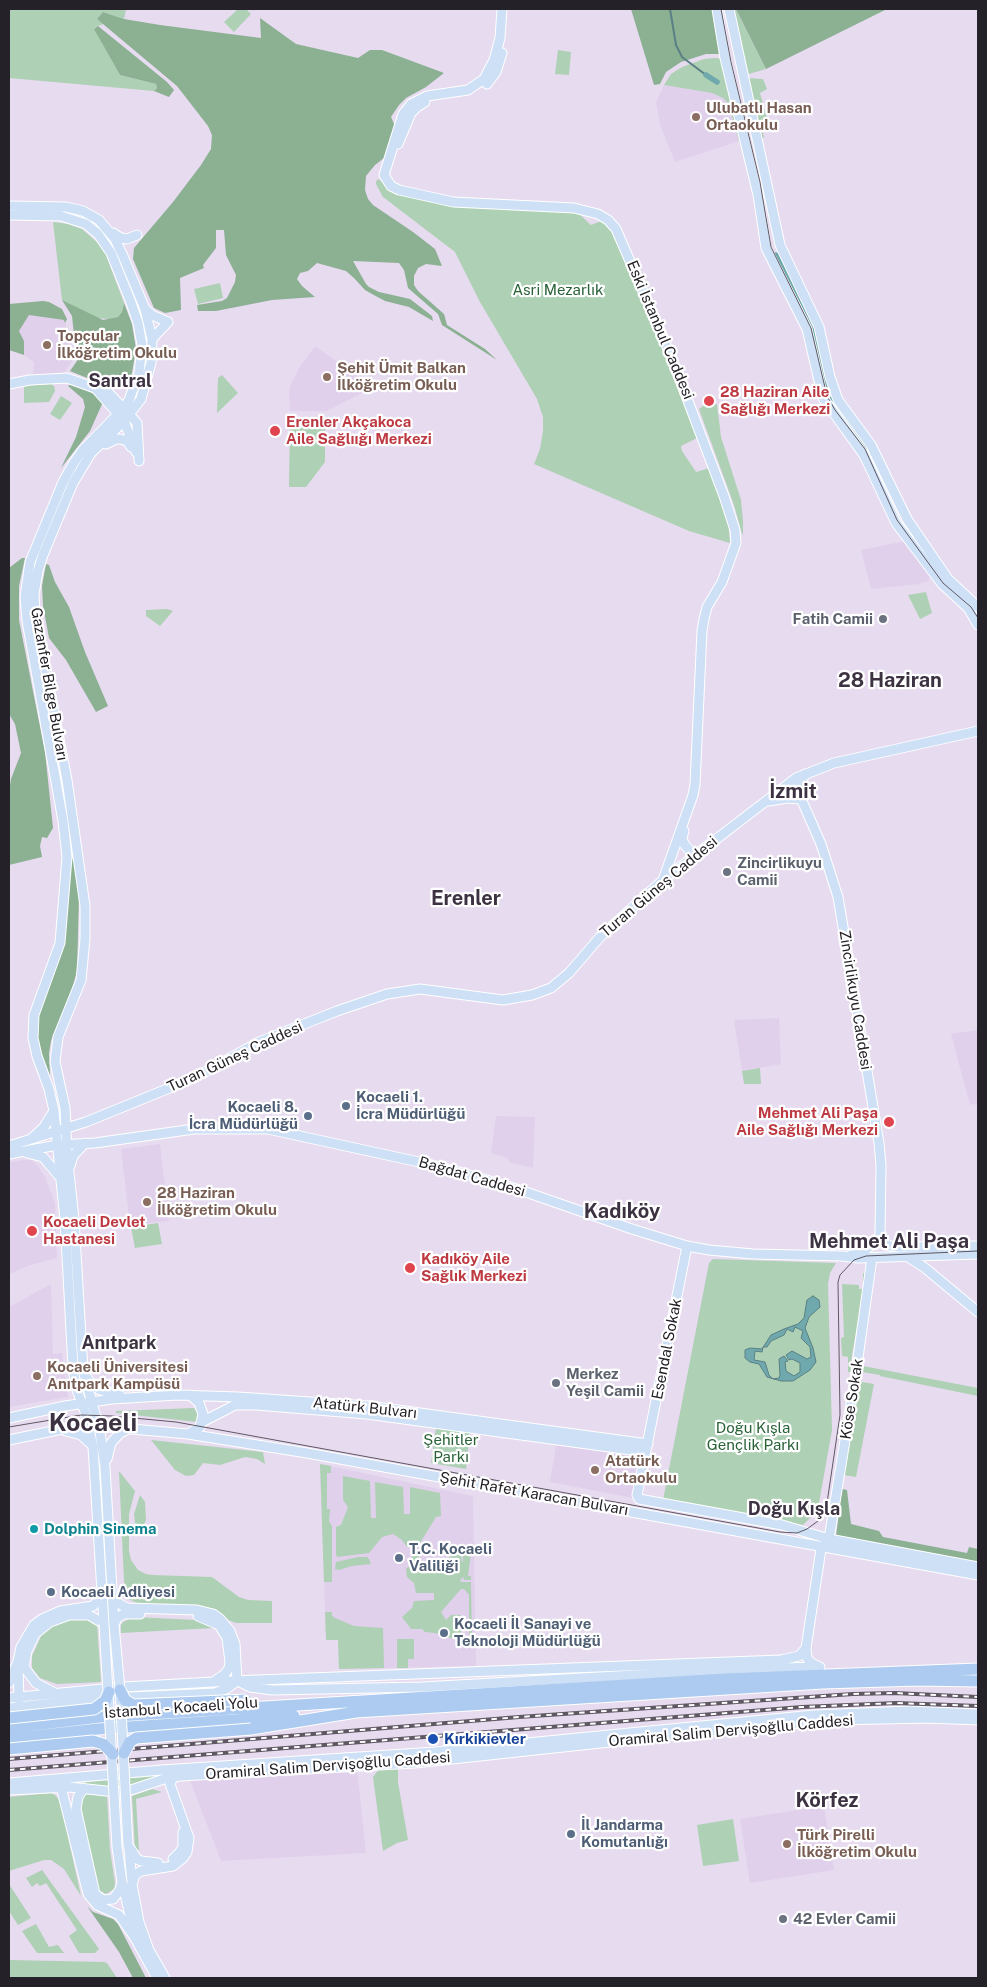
<!DOCTYPE html>
<html>
<head>
<meta charset="utf-8">
<style>
	body { margin:0 }
	#map { position:relative; width:987px; height:1987px; overflow:hidden; background:#e7dbf0; font-family:"Public Sans",sans-serif }
	canvas { display:block }
	.frame { position:absolute; inset:0; border:10px solid #252128; pointer-events:none }
</style>
</head>
<body>
<div id="map">
<canvas width="987" height="1987"></canvas>
<div class="frame"></div>
</div>
<script>
const ctx = document.querySelector('canvas').getContext('2d');
ctx.lineJoin = 'round';
function fill(path, color) { ctx.fillStyle = color; ctx.fill(path, 'evenodd'); }
const toPath = rows => new Path2D(rows.map(r => 'M' + r).join(''));
function trace(path, color, width, dash) { ctx.strokeStyle = color; ctx.lineWidth = width; ctx.lineCap = dash ? 'butt' : 'round'; ctx.setLineDash(dash || []); ctx.stroke(path); }
function drawText(font, color, halo, rows, align = 'center') {
  ctx.font = font + ' "Public Sans",sans-serif'; ctx.lineWidth = 4.5; ctx.setLineDash([]); ctx.textBaseline = 'middle'; ctx.strokeStyle = halo; ctx.fillStyle = color; for (const [text, x, y, turn = 0] of rows) {
    ctx.save(); ctx.translate(x, y); ctx.rotate((+turn || 0) * Math.PI / 180); ctx.textAlign = isNaN(turn) ? turn : align; if (halo) ctx.strokeText(text, 0, 0); ctx.fillText(text, 0, 0); ctx.restore();
  }
}
const built = toPath([
	[664,85,712,93,723,98,727,102,730,109,739,141,675,162,660,125,656,102],
	[29,315,65,320,68,339,73,348,73,359,63,375,33,376,34,362,24,355,24,341,19,331],
	[315,346,373,387,327,411,290,411,289,388,299,368],
	[906,541,931,575,928,581,919,584,871,589,861,550],
	[779,1018,781,1064,742,1071,734,1020],
	[978,1030,978,1103,970,1105,951,1034],
	[496,1116,535,1117,533,1168,509,1162,508,1158,491,1153],
	[160,1144,169,1221,130,1225,121,1149],
	[24,1160,31,1160,38,1166,45,1177,51,1192,55,1204,57,1258,30,1265,9,1274,9,1162],
	[51,1284,53,1354,62,1353,68,1397,9,1407,9,1307],
	[556,1445,641,1457,633,1498,550,1482],
	[320,1464,473,1496,476,1666,339,1669,338,1639,326,1640],
	[355,1769,358,1777,366,1853,221,1861,189,1778],
	[824,1806,834,1870,750,1883,740,1819]
]);
const green = toPath([
	[9,9,126,9,124,19,103,12,97,19,103,24,94,28,120,75,156,84,157,88,154,91,9,78],
	[238,9,246,9,251,14,234,32,224,22],
	[732,9,736,9,766,69,749,74,743,70],
	[558,50,571,52,569,75,555,74],
	[715,58,723,59,744,139,739,141,730,109,727,102,723,98,712,93,664,85,671,74,682,67,704,59],
	[746,78,763,79,767,89,760,93,769,125,762,128,764,138,760,139],
	[379,179,389,190,398,195,431,200,553,209,578,213,591,225,604,220,614,230,624,260,640,292,699,437,681,446,682,451,696,472,713,467,728,519,730,543,689,531,534,464,540,449,543,431,543,417,537,399,480,302,455,252,383,197,376,184,376,181],
	[53,222,69,224,82,229,100,245,106,255,124,303,122,312,118,317,110,319,97,318,62,300],
	[220,283,223,298,198,304,194,289],
	[222,375,238,393,217,413,218,378],
	[51,384,54,386,55,391,49,402,24,403,24,387,25,386],
	[61,396,72,403,60,420,50,414],
	[717,404,721,437,741,500,743,521,743,534,742,534,734,505,699,409,703,406],
	[294,418,320,418,325,428,325,462,306,487,289,487,290,422],
	[926,592,932,613,920,619,908,595],
	[167,609,173,611,160,626,146,616,146,610],
	[760,1068,761,1084,744,1084,742,1071],
	[158,1223,162,1244,135,1248,131,1227],
	[713,1259,836,1263,830,1273,828,1284,832,1430,819,1503,811,1517,803,1525,663,1500,709,1263],
	[863,1273,866,1274,850,1367,853,1369,852,1372,848,1372,848,1357,842,1356,841,1338,844,1337,842,1284,859,1285,859,1289,863,1289],
	[863,1366,978,1388,978,1396,880,1376,880,1375,862,1372],
	[859,1379,862,1380,862,1382,874,1384,856,1477,844,1475],
	[194,1408,197,1412,197,1422,116,1413,116,1411],
	[436,1428,470,1432,466,1469,431,1463],
	[151,1440,263,1452,265,1464,257,1459,245,1457,220,1465,203,1463,194,1475,186,1476,175,1470],
	[320,1464,331,1466,331,1473,327,1473,327,1509,330,1509,329,1521,332,1526,332,1582,324,1582],
	[119,1471,135,1491,129,1514,129,1551,131,1560,138,1570,146,1574,153,1575,212,1577,239,1597,248,1600,272,1601,272,1623,236,1623,228,1620,217,1610,206,1607,137,1603,129,1599,124,1581],
	[343,1476,370,1481,371,1518,376,1518,375,1482,403,1487,404,1514,410,1514,410,1487,440,1493,441,1516,436,1517,417,1548,407,1547,402,1540,393,1534,382,1537,369,1553,337,1557,336,1554,336,1527,341,1525,348,1507,343,1500],
	[140,1495,145,1502,146,1520,139,1536,135,1522,134,1514],
	[412,1554,419,1554,420,1565,430,1567,456,1554,461,1554,462,1562,463,1562,463,1554,471,1554,468,1576,471,1576,471,1580,464,1580,463,1576,462,1579,460,1580,461,1582,471,1582,472,1642,469,1642,469,1595,464,1589,461,1589,441,1612,446,1620,451,1615,461,1615,461,1639,454,1639,435,1633,425,1632,422,1629,411,1629,402,1617,412,1608,414,1601,434,1600,434,1593,416,1593,414,1583,407,1577,406,1569,412,1564],
	[358,1557,368,1557,371,1564,352,1566,339,1570,335,1569,336,1562],
	[325,1612,332,1612,332,1616,335,1618,354,1626,383,1628,384,1668,339,1669,338,1640,326,1640],
	[133,1617,196,1620,214,1628,121,1633,121,1625,123,1622],
	[68,1619,90,1619,97,1623,101,1682,57,1684,40,1678,32,1668,32,1656,42,1634,53,1624],
	[397,1639,414,1639,414,1659,408,1659,408,1668,397,1668],
	[398,1768,398,1782,408,1840,397,1843,383,1851,373,1777,379,1769],
	[186,1773,134,1786,117,1788,75,1783],
	[152,1789,162,1792,136,1799,139,1850,135,1850,132,1796],
	[51,1793,55,1795,60,1801,81,1896,64,1869,51,1860,44,1860,9,1871,9,1797],
	[86,1794,107,1796,110,1850,115,1883,114,1889,106,1894,100,1891,97,1886,80,1802,82,1796],
	[733,1819,739,1861,703,1866,697,1825],
	[42,1870,99,1949,95,1953,79,1953,69,1936,77,1930,46,1883,40,1886,37,1883,32,1887,26,1878],
	[9,1884,31,1918,18,1925,9,1911],
	[36,1924,49,1947,58,1945,64,1953,37,1953,22,1931],
	[9,1960,104,1962,107,1963,117,1978,9,1978]
]);
const forest = toPath([
	[631,9,712,9,722,54,706,54,681,62,666,72,660,84,654,85],
	[736,9,863,10,887,9,766,69],
	[103,12,124,19,160,25,261,38,260,18,296,44,358,58,370,50,382,50,444,73,426,87,406,98,399,105,391,117,395,126,384,158,375,165,366,176,365,190,368,199,373,205,413,232,435,249,442,266,426,264,418,268,414,276,414,285,418,291,444,314,447,325,485,349,497,360,442,325,438,314,408,288,404,270,399,263,353,261,366,284,369,287,379,292,410,299,432,316,433,321,409,307,385,301,372,294,365,290,354,278,346,271,317,263,308,271,300,273,297,279,302,286,315,297,272,300,216,311,198,311,197,305,222,301,227,298,235,282,236,275,226,255,224,230,216,230,216,248,203,265,204,268,180,278,181,310,165,313,154,308,133,259,134,248,173,202,201,165,211,149,212,135,208,126,177,86,97,19],
	[98,26,167,82,174,90,169,97,154,91,157,88,156,84,120,75,94,29],
	[62,300,103,320,118,317,122,312,124,303,132,324,136,349,131,379,125,387,112,388,70,371,77,361,79,351,74,335,72,316],
	[43,301,49,302,62,309,67,319,65,323,64,320,29,315,19,331,24,341,24,355,9,350,9,304],
	[70,384,92,393,103,402,90,431,61,468,76,437,85,407,83,399,68,386],
	[22,558,25,558,19,586,19,620,45,752,53,828,47,838,42,837,40,846,42,857,9,865,9,792,11,779,21,753,15,724,9,714,9,568],
	[46,564,49,565,55,582,69,607,85,652,108,706,96,712,66,660,49,638,43,606,42,586],
	[73,857,79,897,77,971,73,986,51,1041,49,1053,50,1075,47,1073,38,1048,36,1031,36,1018,60,951,68,872],
	[842,1489,847,1490,851,1524,879,1531,883,1537,967,1553,969,1547,978,1549,978,1562,836,1536],
	[87,1906,93,1912,113,1919,118,1924,146,1978,133,1978,119,1952]
]);
const water = toPath([
	[813,1296,819,1300,820,1307,809,1317,805,1328,813,1348,816,1362,810,1370,793,1381,781,1381,767,1377,759,1364,750,1362,745,1358,745,1350,750,1348,762,1349,771,1335,784,1329,798,1324,804,1318,807,1300,813,1296],
	[795,1327,803,1331,801,1338,810,1347,811,1357,807,1359,792,1351,786,1355,789,1360,792,1359,800,1363,800,1372,794,1376,786,1371,785,1362,788,1361,784,1356,779,1359,780,1375,779,1378,773,1379,769,1375,765,1362,754,1360,755,1351,762,1352,763,1347,767,1347,771,1341,784,1335,787,1329,793,1332,795,1327]
]);
const stream = toPath([
	[670,9,676,45,682,57,706,75]
]);
const canal = toPath([
	[706,75,717,82],
	[776,255,813,326,824,375,834,403,868,449]
]);
const major = toPath([
	[502,9,500,38,494,60,484,79,468,90,427,96,411,104,403,114,384,175,391,186,399,190,453,202,574,208,598,214,608,220,616,229,671,356,724,496,735,530,736,543,722,582,707,607,704,619,702,631,695,784,693,795,663,880],
	[717,9,725,58,758,195,766,248,807,329,823,398,864,455,896,523,942,584,968,608,978,625],
	[729,9,780,245,819,327,830,377,838,400,871,445,907,519,948,579,978,607],
	[487,84,496,72,502,53],
	[398,144,411,113,417,107,425,102],
	[9,206,66,207,83,211,99,220,115,239,123,256,145,309,152,339,151,363,141,399,124,421,91,453,73,483,43,555,38,571,34,594,35,613,67,780,85,906,85,939,81,980,58,1037,55,1062,65,1108,67,1154,74,1219,83,1370,100,1432,105,1467,114,1625],
	[9,215,61,216,86,224,98,234,111,253,130,300,138,323,142,345,139,373,129,400,124,408,82,451,73,464,63,482,30,562,25,597,27,621,63,821,67,857,60,943,34,1015,33,1038,37,1056,49,1089,54,1111,65,1220,73,1367,76,1387,85,1412,93,1447,104,1624],
	[113,233,121,238,127,239,137,235],
	[145,309,152,315,168,322],
	[152,339,168,322],
	[9,384,30,380,67,378,109,393,137,423,139,461],
	[97,390,124,421,136,452],
	[106,444,116,439,120,439,127,441,131,447],
	[805,774,800,784,799,794,821,844,838,897,879,1143,881,1165,880,1235,873,1244,864,1251,851,1255],
	[769,801,787,798,801,799],
	[684,831,682,838,684,844,694,856],
	[31,1139,44,1127,54,1111],
	[9,1146,86,1122,194,1078,259,1042,337,1011,387,994,420,989,503,1000,532,995,551,988,569,973,600,937,663,880,796,778,834,763,978,731],
	[27,1153,43,1157,59,1176],
	[9,1154,57,1145,95,1143,194,1129,268,1129,428,1164,463,1173,520,1190,632,1229,687,1246,709,1250,753,1254,842,1256,858,1258,978,1254],
	[70,1166,73,1156,85,1143],
	[880,1235,883,1242,890,1246,900,1247,978,1246],
	[687,1246,637,1495,639,1499,782,1525,829,1539,978,1567],
	[908,1257,925,1268,978,1312],
	[85,1375,92,1385,100,1390,120,1395],
	[9,1418,65,1406,112,1399,177,1395,238,1397,368,1406,648,1444],
	[202,1422,235,1405,256,1405,367,1414,646,1452],
	[66,1431,81,1435,93,1446],
	[188,1434,200,1427,203,1414,199,1403,190,1395],
	[9,1440,67,1428,98,1426,188,1434,307,1453,978,1575],
	[107,1459,111,1443,120,1433,128,1429],
	[829,1539,855,1379,872,1258],
	[112,1595,118,1603,127,1608,197,1610,213,1614,220,1619,230,1631,235,1644,237,1681],
	[198,1616,219,1625,227,1638,230,1662,229,1668,225,1674,213,1682],
	[114,1625,117,1618,124,1614,140,1614],
	[18,1666,19,1700],
	[817,1666,810,1662,807,1658,806,1648,821,1549,826,1543],
	[240,1682,250,1687,272,1690,422,1687,741,1669,820,1667],
	[9,1683,18,1661,21,1647,34,1625,42,1619,60,1611,93,1606,102,1596],
	[53,1692,36,1683,24,1667,27,1651,35,1634,50,1622,69,1615,89,1615,104,1624],
	[9,1698,124,1687,231,1681,781,1660,799,1656,806,1648],
	[9,1708,88,1699,215,1693,226,1689,237,1681],
	[9,1783,162,1770,435,1752,814,1715,909,1711,978,1714],
	[60,1783,88,1894,97,1905,119,1915,135,1938],
	[84,1788,78,1797,76,1809,95,1894,103,1900,113,1899,120,1890,122,1882],
	[9,1790,69,1787,115,1792,131,1790,167,1778,180,1776,415,1763,721,1730,837,1720,927,1718,978,1720],
	[128,1845,137,1859,141,1861,158,1863],
	[129,1848,132,1884,139,1922,149,1950,165,1978],
	[173,1859,180,1852,183,1847,183,1832],
	[132,1884,135,1875,141,1871,173,1866,183,1858,187,1852,189,1838,170,1784,173,1777],
	[123,1885,135,1938,157,1978]
]);
const highway = toPath([
	[9,1728,100,1717,725,1679,978,1669],
	[251,1729,356,1712,823,1683,917,1680,978,1681],
	[9,1739,98,1729,294,1716]
]);
const tram = toPath([
	[721,9,731,62,760,182,771,247,811,328,827,396,835,410,865,449,897,520,943,583,971,607,978,618],
	[9,1427,81,1415,112,1416,176,1422,780,1532,797,1533,807,1529,818,1521,827,1503,840,1415,838,1282,840,1275,854,1260,866,1256,978,1251]
]);
const rail = toPath([
	[9,1759,519,1717,853,1694,895,1693,978,1697],
	[9,1770,802,1707,896,1703,978,1706]
]);
const majorBridge = toPath([
	[104,1624,117,1847,122,1882],
	[114,1625,120,1690,128,1845]
]);
const highwayBridge = toPath([
	[120,1690,125,1700,133,1705,246,1700],
	[9,1718,94,1709,105,1701,109,1692],
	[9,1749,93,1741,103,1744,113,1754],
	[124,1753,130,1742,136,1738,251,1729]
]);
const markers = [
	[696,117,5,"#8d6e63"],
	[47,345,5,"#8d6e63"],
	[327,377,5,"#8d6e63"],
	[709,401,6,"#e0444e"],
	[275,431,6,"#e0444e"],
	[883,619,5,"#6b7280"],
	[727,872,5,"#6b7280"],
	[346,1106,5,"#5c6f8a"],
	[308,1116,5,"#5c6f8a"],
	[889,1122,6,"#e0444e"],
	[147,1202,5,"#8d6e63"],
	[32,1231,6,"#e0444e"],
	[410,1268,6,"#e0444e"],
	[37,1376,5,"#8d6e63"],
	[556,1383,5,"#6b7280"],
	[595,1470,5,"#8d6e63"],
	[34,1529,5,"#0f9aa8"],
	[399,1558,5,"#5c6f8a"],
	[51,1592,5,"#5c6f8a"],
	[444,1633,5,"#5c6f8a"],
	[433,1739,6,"#1a4fb4"],
	[571,1834,5,"#5c6f8a"],
	[787,1844,5,"#8d6e63"],
	[783,1919,5,"#6b7280"]
];
const educationNames = [
	["Ulubatlı Hasan",706,108],
	["Ortaokulu",706,125],
	["Topçular",57,336],
	["İlköğretim Okulu",57,353],
	["Şehit Ümit Balkan",337,368],
	["İlköğretim Okulu",337,385],
	["28 Haziran",157,1193],
	["İlköğretim Okulu",157,1210],
	["Kocaeli Üniversitesi",47,1367],
	["Anıtpark Kampüsü",47,1384],
	["Atatürk",605,1461],
	["Ortaokulu",605,1478],
	["Türk Pirelli",797,1835],
	["İlköğretim Okulu",797,1852]
];
const parkNames = [
	["Asri Mezarlık",558,290],
	["Doğu Kışla",753,1428],
	["Gençlik Parkı",753,1445],
	["Şehitler",451,1440],
	["Parkı",451,1457]
];
const streetNames = [
	["Eski İstanbul Caddesi",660,330,67],
	["Gazanfer Bilge Bulvarı",49,684,80],
	["Turan Güneş Caddesi",659,887,-40],
	["Zincirlikuyu Caddesi",855,1000,81],
	["Turan Güneş Caddesi",235,1057,-25],
	["Bağdat Caddesi",472,1177,16],
	["Esendal Sokak",667,1349,-79],
	["Köse Sokak",852,1399,-81],
	["Atatürk Bulvarı",365,1408,6],
	["Şehit Rafet Karacan Bulvarı",534,1494,10],
	["İstanbul - Kocaeli Yolu",181,1708,-4],
	["Oramiral Salim Dervişoğllu Caddesi",731,1731,-5],
	["Oramiral Salim Dervişoğllu Caddesi",328,1766,-4]
];
const healthNames = [
	["28 Haziran Aile",720,392],
	["Sağlığı Merkezi",720,409],
	["Erenler Akçakoca",286,422],
	["Aile Sağlıığı Merkezi",286,439],
	["Mehmet Ali Paşa",878,1113,"right"],
	["Aile Sağlığı Merkezi",878,1130,"right"],
	["Kocaeli Devlet",43,1222],
	["Hastanesi",43,1239],
	["Kadıköy Aile",421,1259],
	["Sağlık Merkezi",421,1276]
];
const worshipNames = [
	["Fatih Camii",873,619,"right"],
	["Zincirlikuyu",737,863],
	["Camii",737,880],
	["Merkez",566,1374],
	["Yeşil Camii",566,1391],
	["42 Evler Camii",793,1919]
];
const serviceNames = [
	["Kocaeli 1.",356,1097],
	["İcra Müdürlüğü",356,1114],
	["Kocaeli 8.",298,1107,"right"],
	["İcra Müdürlüğü",298,1124,"right"],
	["T.C. Kocaeli",409,1549],
	["Valiliği",409,1566],
	["Kocaeli Adliyesi",61,1592],
	["Kocaeli İl Sanayi ve",454,1624],
	["Teknoloji Müdürlüğü",454,1641],
	["İl Jandarma",581,1825],
	["Komutanlığı",581,1842]
];
const cultureNames = [
	["Dolphin Sinema",44,1529]
];
const transitNames = [
	["Kırkikievler",444,1739]
];
const quarterNames = [
	["Santral",120,381],
	["Anıtpark",119,1343],
	["Doğu Kışla",794,1509]
];
const districtNames = [
	["28 Haziran",890,681],
	["İzmit",793,792],
	["Erenler",466,899],
	["Kadıköy",622,1212],
	["Mehmet Ali Paşa",889,1242],
	["Körfez",827,1801]
];
const townNames = [
	["Kocaeli",93,1423]
];
fill(built, '#e1d0ec');
fill(green, '#aed0b4');
fill(forest, '#8bb092');
fill(water, '#70a9ad');
trace(water, '#5a8085', 1);
trace(stream, '#5a8085', 2);
trace(canal, '#70a9ad', 5.5);
trace(major, '#fff', 11);
trace(highway, '#fff', 13);
trace(major, '#cee0f6', 9);
trace(highway, '#adcbf0', 11);
trace(tram, '#5f5863', 1);
trace(rail, '#5f5863', 4);
trace(rail, '#fff', 2, [5.5]);
trace(majorBridge, '#fff', 11, []);
trace(highwayBridge, '#fff', 13, []);
trace(majorBridge, '#cee0f6', 9);
trace(highwayBridge, '#adcbf0', 11);
for (const [x, y, r, color] of markers) { const dot = new Path2D(); dot.arc(x, y, r, 0, 2 * Math.PI); ctx.fillStyle = color; ctx.fill(dot); trace(dot, '#fff', 2); }
drawText('bold 15px', '#785e54', '#fff', educationNames, 'left');
drawText('15px', '#2a6238', '#fff', parkNames);
drawText('15px', '#252128', '#fff', streetNames);
drawText('bold 15px', '#be3a42', '#fff', healthNames, 'left');
drawText('bold 15px', '#5b616d', '#fff', worshipNames, 'left');
drawText('bold 15px', '#4e5e75', '#fff', serviceNames, 'left');
drawText('bold 15px', '#0d838f', '#fff', cultureNames, 'left');
drawText('bold 15px', '#164399', '#fff', transitNames, 'left');
drawText('bold 18px', '#3c3242', '#fff', quarterNames);
drawText('bold 20px', '#3c3242', '#fff', districtNames);
drawText('bold 25px', '#3c3242', '#fff', townNames);
</script>
</body>
</html>
